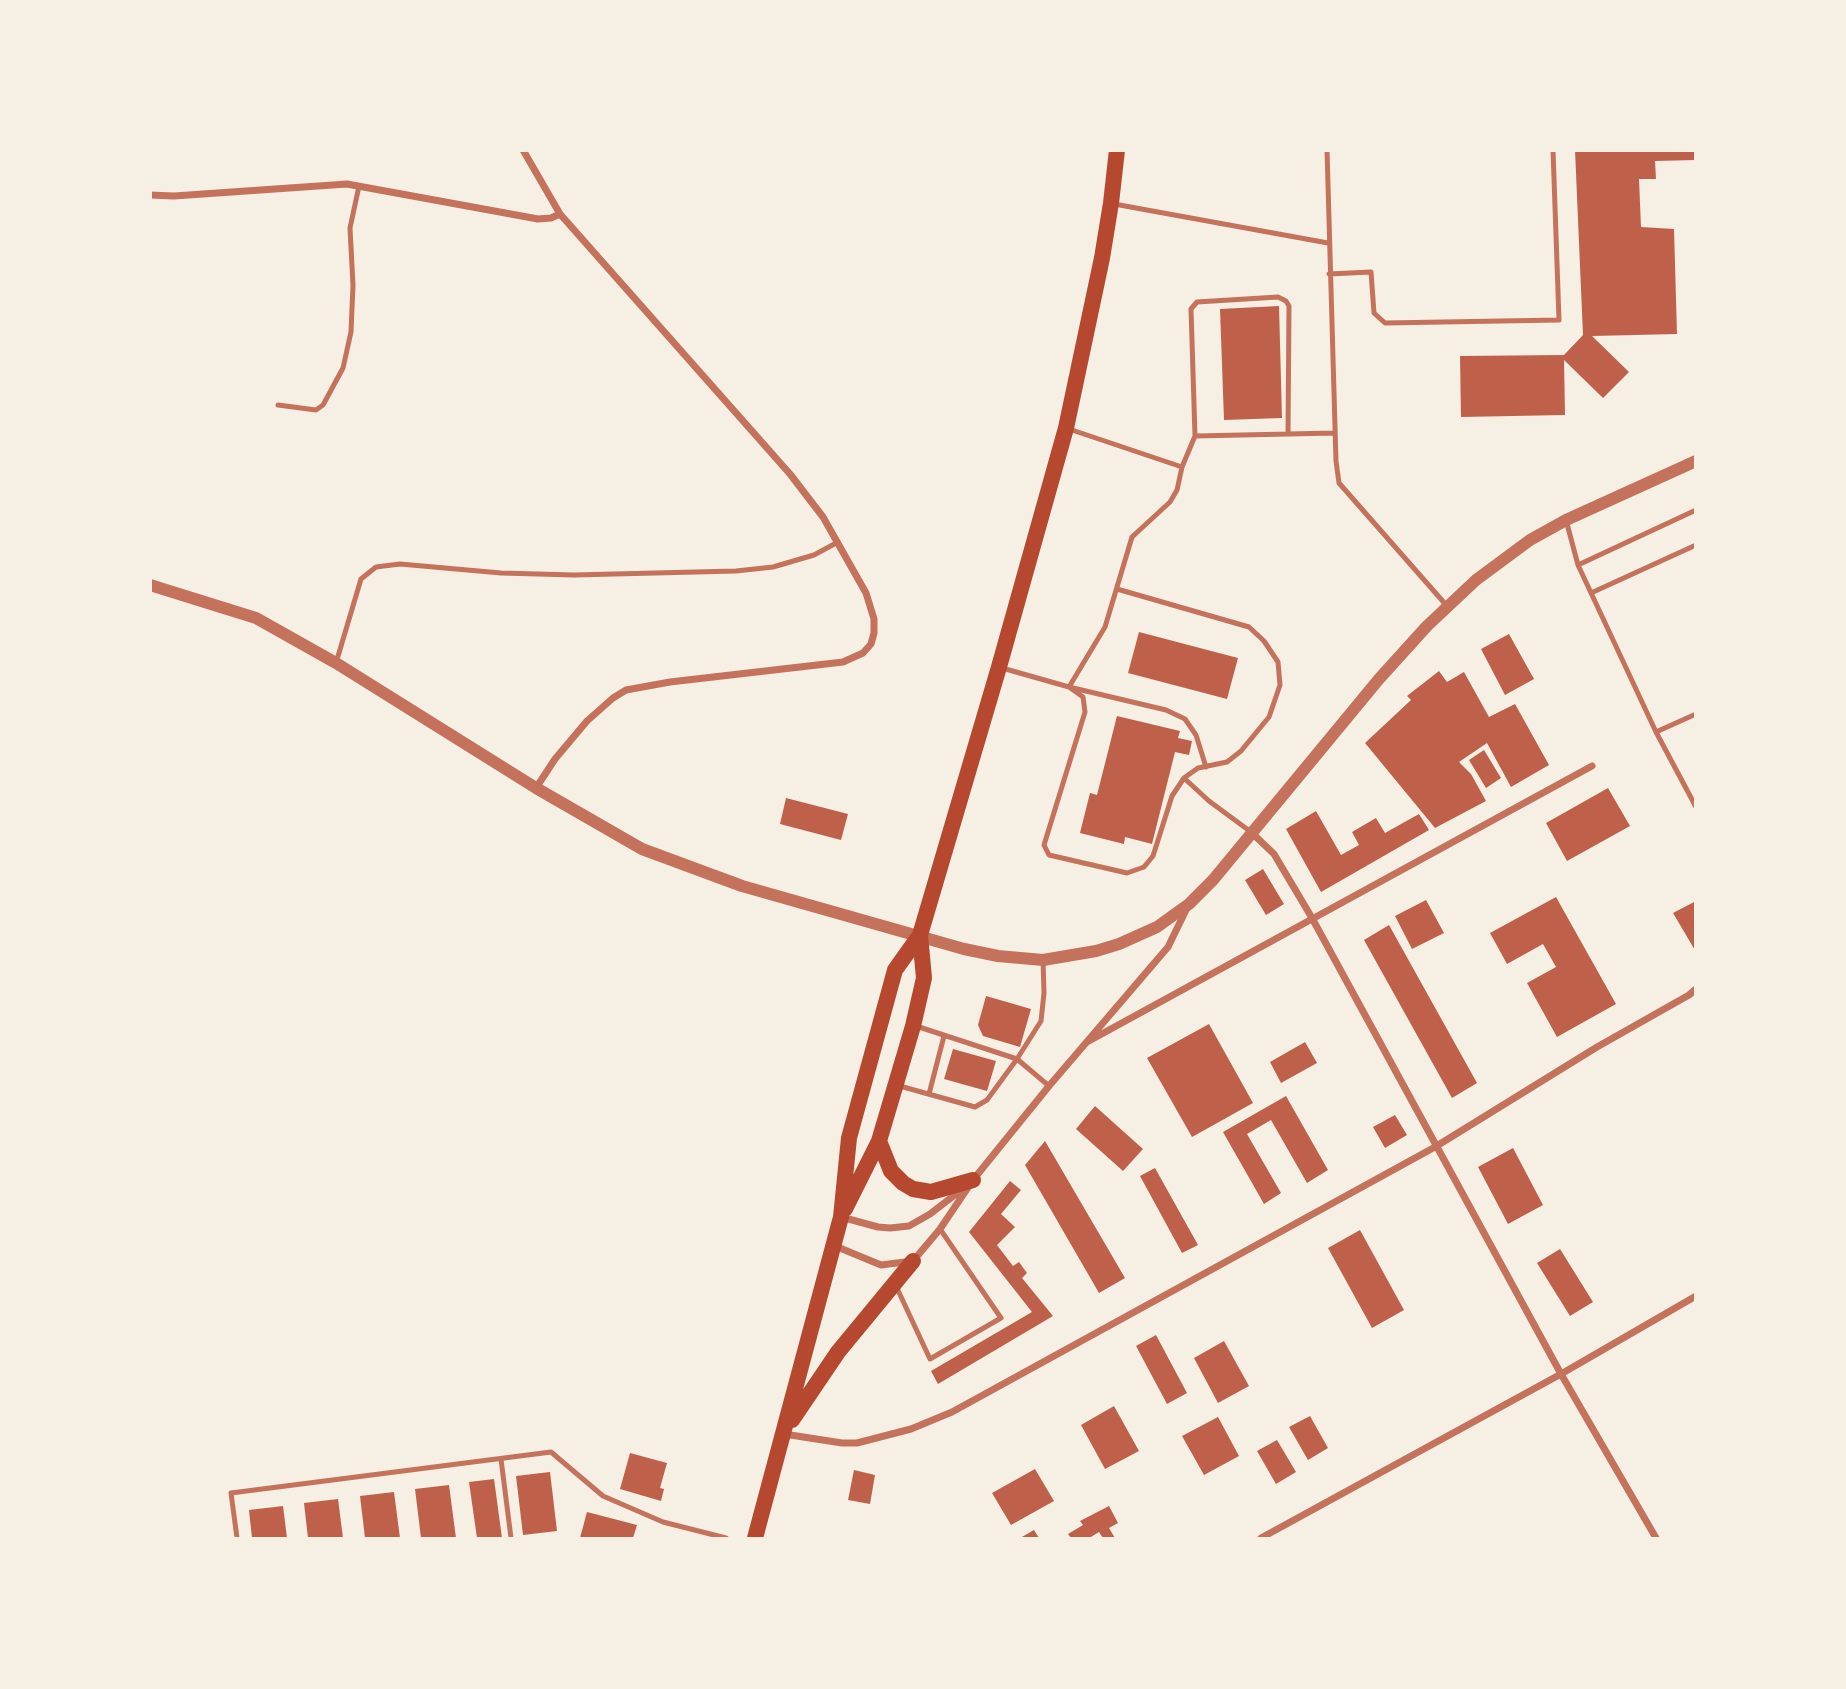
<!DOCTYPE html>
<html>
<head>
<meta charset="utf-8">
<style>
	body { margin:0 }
	#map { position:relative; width:1846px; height:1689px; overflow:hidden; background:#f6efe4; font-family:Overpass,sans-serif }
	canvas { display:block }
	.frame { position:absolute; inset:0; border:152px solid #f6efe4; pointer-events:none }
</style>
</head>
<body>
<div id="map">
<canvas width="1846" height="1689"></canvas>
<div class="frame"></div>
</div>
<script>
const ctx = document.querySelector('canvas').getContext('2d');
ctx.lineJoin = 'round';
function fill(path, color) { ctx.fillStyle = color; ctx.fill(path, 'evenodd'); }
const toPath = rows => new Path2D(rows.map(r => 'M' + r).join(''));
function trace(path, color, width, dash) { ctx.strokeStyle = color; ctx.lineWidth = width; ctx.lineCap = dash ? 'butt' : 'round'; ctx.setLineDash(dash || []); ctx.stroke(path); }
const building = toPath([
	[1575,150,1696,150,1696,160,1655,161,1656,179,1639,179,1641,227,1674,229,1677,334,1592,336,1629,372,1603,398,1564,360,1565,415,1461,417,1460,356,1564,355,1583,335],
	[1279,306,1282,418,1224,420,1220,309],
	[1139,632,1238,658,1227,699,1128,673],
	[1509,634,1534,679,1505,695,1481,649],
	[1439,671,1447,682,1464,672,1489,717,1515,704,1549,765,1511,787,1487,743,1459,762,1471,774,1486,801,1435,828,1365,743,1411,700,1407,696],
	[1117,716,1180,731,1178,738,1192,741,1189,755,1175,752,1152,844,1125,837,1124,844,1080,833,1090,793,1097,795],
	[1484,750,1501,778,1486,788,1469,760],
	[1608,788,1630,826,1567,861,1546,823],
	[786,798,848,814,841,840,780,824],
	[1316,811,1341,855,1359,845,1352,832,1376,818,1385,833,1419,814,1429,830,1321,892,1286,829],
	[1263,869,1284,904,1266,915,1245,880],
	[1556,897,1616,1004,1557,1037,1527,983,1556,967,1543,944,1507,964,1490,933],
	[1426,900,1444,933,1412,949,1395,916],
	[1696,901,1696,952,1673,913],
	[1389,925,1477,1083,1452,1098,1364,940],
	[986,996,1031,1009,1020,1047,983,1036,978,1025],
	[1209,1024,1253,1103,1192,1137,1147,1058],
	[1305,1042,1317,1063,1281,1083,1270,1062],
	[953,1049,996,1061,987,1091,944,1079],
	[1286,1096,1328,1170,1307,1183,1271,1120,1247,1134,1281,1193,1264,1204,1223,1132],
	[1095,1106,1143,1149,1123,1171,1076,1129],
	[1395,1115,1407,1135,1385,1148,1373,1127],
	[1045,1141,1125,1278,1099,1293,1025,1165],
	[1513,1148,1543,1205,1508,1224,1478,1167],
	[1155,1168,1198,1245,1182,1253,1140,1176],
	[1010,1181,1021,1190,1001,1214,1015,1227,997,1245,1013,1266,1019,1262,1027,1273,1022,1278,1053,1316,938,1384,931,1371,1032,1312,969,1232],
	[1360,1230,1404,1310,1372,1328,1328,1248],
	[1560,1249,1593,1302,1570,1316,1537,1263],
	[1156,1335,1187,1393,1167,1404,1136,1346],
	[1224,1341,1249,1386,1218,1403,1194,1358],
	[1114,1406,1139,1451,1105,1469,1081,1425],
	[1310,1416,1328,1448,1308,1460,1289,1427],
	[1218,1417,1239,1456,1204,1475,1182,1436],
	[1277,1440,1296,1472,1276,1484,1257,1451],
	[630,1453,667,1463,660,1488,664,1489,661,1501,620,1489],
	[1035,1469,1054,1501,1011,1525,992,1493],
	[854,1470,875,1475,870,1504,848,1500],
	[550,1472,557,1531,523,1535,516,1476],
	[494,1479,502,1538,477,1538,469,1482],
	[449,1485,456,1538,421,1538,415,1489],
	[394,1492,400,1538,365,1538,360,1496],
	[338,1499,343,1538,308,1538,304,1503],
	[283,1506,287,1538,252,1538,249,1510],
	[1109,1506,1118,1523,1109,1528,1115,1538,1103,1538,1099,1532,1091,1537,1091,1538,1071,1538,1068,1534,1083,1525,1080,1521],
	[587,1512,637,1525,633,1538,580,1538],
	[1034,1530,1039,1538,1020,1538]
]);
const service = toPath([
	[1327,150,1336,461,1339,483,1447,606],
	[1114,204,1328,243],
	[1329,274,1371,272,1374,313,1385,323,1559,320,1553,150],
	[278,405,316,410,323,405,343,368,351,332,353,285,350,228,359,186],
	[1069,429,1182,467],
	[1195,436,1335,433],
	[1566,520,1578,565,1656,732,1696,807],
	[1578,565,1696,510],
	[1591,593,1696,545],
	[336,663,361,579,376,567,400,564,501,573,574,575,736,571,773,567,814,555,838,542],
	[1002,668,1069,687,1083,697,1085,712,1044,845,1049,855,1127,873,1144,867,1153,856,1172,796,1184,778,1198,768,1227,762,1241,751,1269,717,1280,685,1278,662,1264,641,1249,627,1117,589],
	[1656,732,1696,714],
	[1206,767,1196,735,1185,719,1166,710,1069,687,1105,627,1132,537,1170,502,1177,490,1182,467,1195,436,1191,309,1197,302,1278,297,1286,301,1289,306,1288,434],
	[1184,778,1209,801,1251,832],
	[1043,960,1044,993,1041,1021,1017,1059,1049,1086],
	[896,1085,975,1107,987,1100,1017,1059,916,1026],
	[929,1094,944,1036],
	[896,1286,930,1359,1001,1318,940,1229],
	[501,1459,511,1538],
	[237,1538,231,1493,551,1452,603,1496,663,1522,726,1538]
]);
const minor = toPath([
	[523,150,560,214,790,474,823,517,866,593,874,619,874,633,871,644,863,653,843,662,670,682,626,690,613,698,587,721,555,759,536,788],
	[150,195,174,196,347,184,538,219,551,218,560,214],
	[1252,833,1274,854,1312,918,1561,1374,1656,1538],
	[1087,1042,1592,766],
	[841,1217,878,1227,890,1228,909,1226,930,1214,965,1187],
	[835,1246,881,1265,913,1261,940,1229,973,1180,1049,1086,1168,947,1187,908],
	[784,1434,842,1443,857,1443,911,1429,952,1412,1435,1147,1597,1047,1689,995,1696,989],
	[1261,1538,1561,1374,1696,1296]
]);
const tertiary = toPath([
	[150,585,256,618,336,663,536,788,642,849,742,886,964,949,998,956,1043,960,1096,951,1119,944,1157,927,1189,904,1213,880,1379,679,1427,626,1476,580,1530,540,1566,520,1696,461]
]);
const primary = toPath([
	[879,1141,891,1171,903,1183,913,1189,931,1192,973,1180],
	[845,1209,879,1141,913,1026,924,978,920,935],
	[792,1420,838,1352,913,1261],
	[755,1538,841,1217,849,1138,895,970,920,935,999,667,1066,428,1102,258,1111,203,1117,150]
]);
fill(building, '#bf614a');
trace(service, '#c5725c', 5);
trace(minor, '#c5725c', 7);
trace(tertiary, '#c5725c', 12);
trace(primary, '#b5482f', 16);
</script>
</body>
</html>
